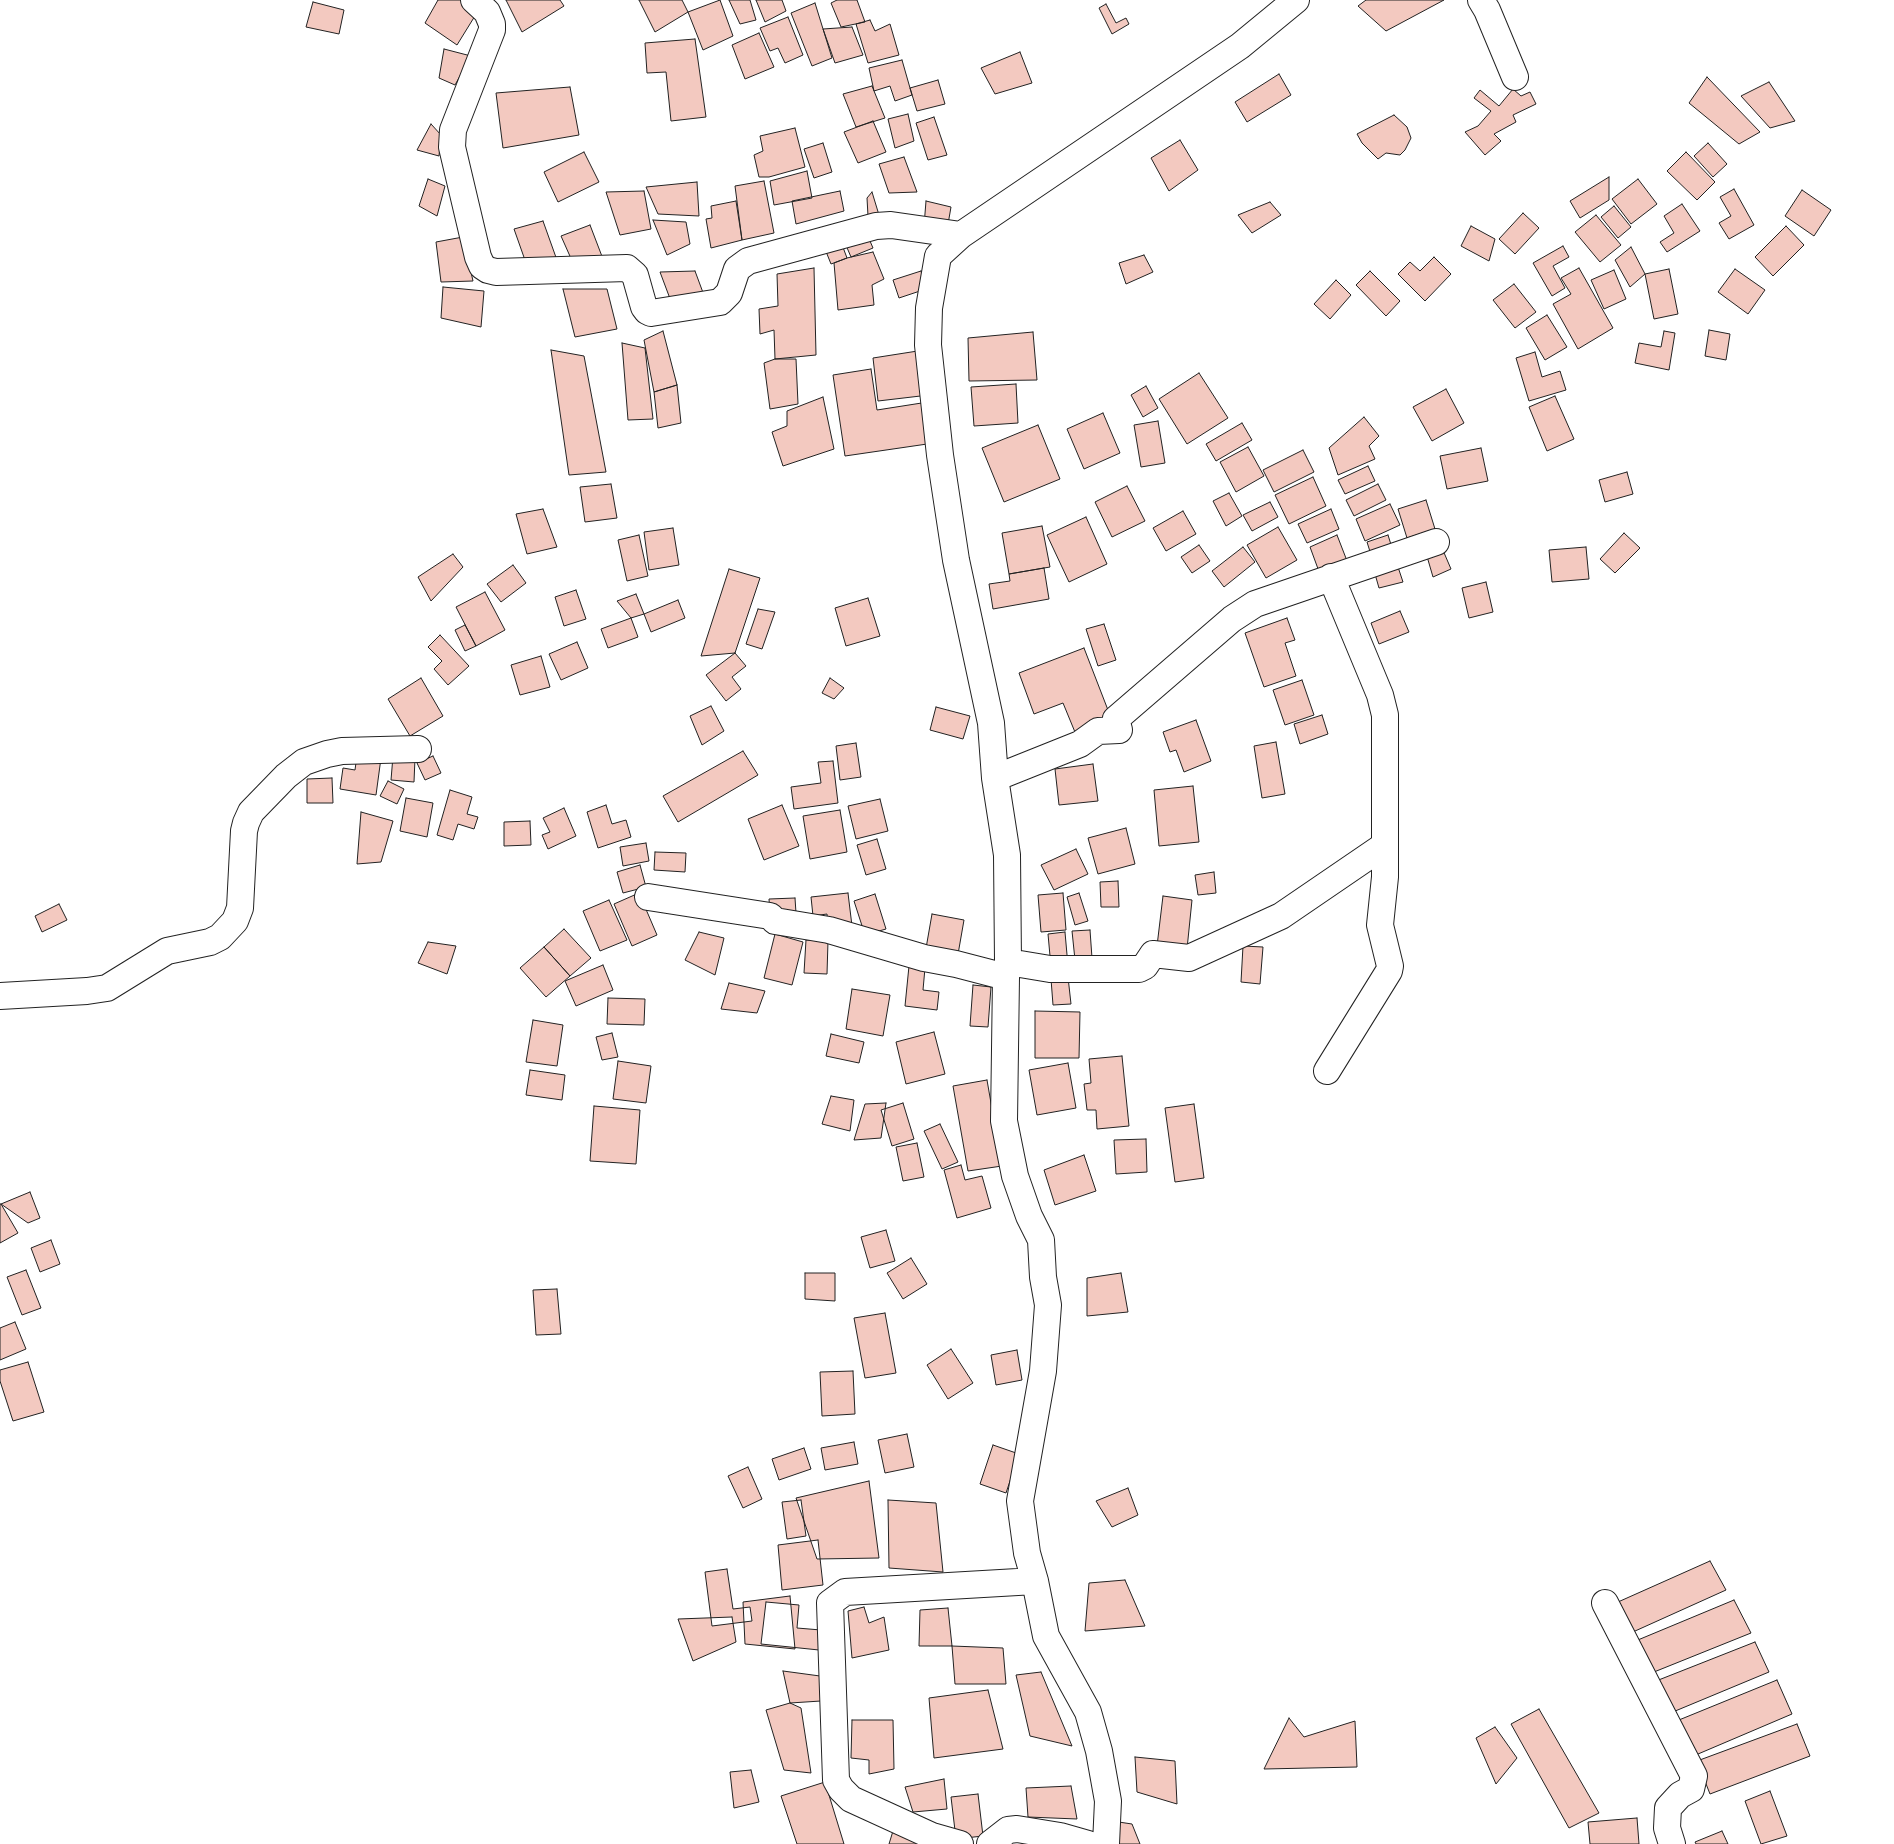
<!DOCTYPE html>
<html>
<head>
<meta charset="utf-8">
<style>
	body { margin:0 }
	canvas { display:block; background:#fff }
</style>
</head>
<body>
<canvas width="1894" height="1844"></canvas>
<script>
const ctx = document.querySelector('canvas').getContext('2d');
ctx.lineJoin = 'round';
function fill(path, color) { ctx.fillStyle = color; ctx.fill(path, 'evenodd'); }
const toPath = rows => new Path2D(rows.map(r => 'M' + r).join(''));
function trace(path, color, width, dash) { ctx.strokeStyle = color; ctx.lineWidth = width; ctx.lineCap = dash ? 'butt' : 'round'; ctx.setLineDash(dash || []); ctx.stroke(path); }
const building = toPath([
	[438,0,463,0,478,11,457,45,425,23,438,0],
	[506,0,560,0,564,6,522,32,506,0],
	[639,0,682,0,688,12,655,32,639,0],
	[720,0,733,36,703,50,688,12,720,0],
	[729,0,750,0,756,20,740,24,729,0],
	[756,0,782,0,786,11,765,22,756,0],
	[837,0,857,0,865,22,841,27,831,3,837,0],
	[1366,0,1444,0,1386,31,1358,6,1366,0],
	[313,2,344,10,339,34,306,27,313,2],
	[815,3,832,58,812,66,791,13,815,3],
	[1106,4,1116,23,1126,18,1129,24,1112,34,1099,8,1106,4],
	[788,17,803,55,785,63,778,48,770,51,760,28,788,17],
	[870,20,875,31,890,24,899,55,868,63,856,24,870,20],
	[852,27,863,55,835,63,823,29,852,27],
	[759,33,774,67,745,79,732,45,759,33],
	[695,39,706,117,671,121,666,72,647,73,645,43,695,39],
	[444,49,471,56,455,85,439,78,444,49],
	[1020,52,1032,83,995,94,981,68,1020,52],
	[902,60,912,95,895,101,890,86,874,91,869,68,902,60],
	[1279,74,1291,95,1247,122,1235,102,1279,74],
	[1707,77,1760,132,1739,144,1689,103,1707,77],
	[938,80,945,104,917,111,910,88,938,80],
	[1769,82,1795,121,1770,128,1741,96,1769,82],
	[872,86,885,118,856,127,843,94,872,86],
	[570,87,579,135,503,148,496,93,570,87],
	[1513,89,1521,96,1530,92,1536,104,1513,115,1516,122,1494,134,1501,141,1485,155,1465,132,1478,126,1491,111,1474,98,1480,90,1499,106,1513,89],
	[908,114,914,141,895,148,888,119,908,114],
	[1394,115,1407,127,1411,138,1405,150,1400,155,1386,153,1378,159,1362,143,1357,134,1394,115],
	[934,117,947,155,928,160,916,123,934,117],
	[873,121,886,152,858,163,844,132,873,121],
	[431,124,441,135,439,156,417,150,431,124],
	[795,128,805,167,769,177,759,177,754,155,763,151,760,136,795,128],
	[1180,140,1198,170,1169,191,1151,158,1180,140],
	[823,143,832,172,814,178,804,149,823,143],
	[1708,143,1727,164,1713,177,1694,156,1708,143],
	[584,152,599,182,558,202,544,172,584,152],
	[1686,152,1715,182,1697,200,1667,171,1686,152],
	[904,157,917,192,889,193,879,164,904,157],
	[807,171,812,198,774,205,770,181,807,171],
	[1609,177,1609,200,1580,218,1570,201,1609,177],
	[428,179,445,186,437,216,419,206,428,179],
	[1638,179,1657,204,1631,224,1612,199,1638,179],
	[764,181,774,233,742,240,735,186,764,181],
	[697,182,699,216,658,214,646,187,697,182],
	[1734,189,1754,225,1729,239,1719,223,1731,216,1720,197,1734,189],
	[1802,190,1831,210,1814,236,1785,216,1802,190],
	[644,191,651,229,620,235,606,192,644,191],
	[840,191,844,211,796,224,792,201,840,191],
	[872,192,879,215,868,216,867,198,872,192],
	[736,201,742,240,711,248,706,219,712,218,711,206,736,201],
	[926,201,951,207,947,230,924,226,926,201],
	[1270,202,1281,215,1252,233,1238,215,1270,202],
	[1682,204,1700,231,1667,252,1660,242,1674,233,1664,216,1682,204],
	[1614,206,1631,227,1618,238,1601,217,1614,206],
	[1523,213,1539,228,1515,254,1499,239,1523,213],
	[1596,215,1621,245,1600,262,1575,232,1596,215],
	[653,220,686,222,690,244,667,255,653,220],
	[543,221,558,263,526,263,514,229,543,221],
	[590,225,603,259,573,263,561,236,590,225],
	[1471,226,1495,239,1489,261,1461,246,1471,226],
	[1786,226,1804,245,1773,276,1755,257,1786,226],
	[867,234,873,248,851,257,845,243,867,234],
	[463,237,473,281,441,282,436,242,463,237],
	[841,242,847,258,831,264,825,249,841,242],
	[1563,246,1569,257,1553,266,1565,288,1552,296,1533,263,1563,246],
	[1631,247,1645,274,1630,287,1615,260,1631,247],
	[873,252,884,279,872,285,874,305,838,310,834,263,847,258,873,252],
	[1144,255,1153,272,1126,284,1119,263,1144,255],
	[1434,257,1451,274,1425,301,1398,274,1410,262,1420,271,1434,257],
	[814,268,816,355,775,359,774,330,760,334,759,309,778,306,777,274,814,268],
	[1579,268,1613,328,1578,349,1553,304,1571,294,1561,278,1579,268],
	[1669,269,1678,314,1654,319,1645,274,1669,269],
	[1735,269,1765,290,1748,314,1718,292,1735,269],
	[1614,270,1626,299,1604,309,1591,280,1614,270],
	[695,271,705,298,672,304,660,272,695,271],
	[921,271,926,289,899,298,893,280,921,271],
	[1370,271,1400,301,1386,316,1356,285,1370,271],
	[1336,280,1351,295,1330,319,1314,304,1336,280],
	[1514,284,1536,312,1515,328,1493,300,1514,284],
	[443,287,484,291,481,327,441,318,443,287],
	[563,289,607,289,617,329,575,337,563,289],
	[1547,315,1567,347,1545,360,1526,328,1547,315],
	[1709,330,1730,334,1726,360,1705,356,1709,330],
	[663,331,677,385,654,392,644,340,663,331],
	[1664,331,1675,333,1669,370,1635,363,1639,343,1661,347,1664,331],
	[1033,332,1037,380,969,381,968,338,1033,332],
	[622,343,645,348,653,419,628,420,622,343],
	[551,350,584,356,606,472,569,475,551,350],
	[924,350,929,395,878,401,873,358,924,350],
	[1535,352,1542,377,1560,371,1566,390,1529,401,1516,358,1535,352],
	[775,359,796,359,798,404,770,409,764,363,775,359],
	[871,369,877,410,928,402,934,443,845,456,833,375,871,369],
	[1199,373,1228,418,1187,444,1159,399,1199,373],
	[1016,384,1018,423,974,426,971,387,1016,384],
	[677,385,681,423,658,428,654,392,677,385],
	[1146,386,1158,408,1143,417,1131,395,1146,386],
	[1446,389,1464,423,1432,441,1413,407,1446,389],
	[1555,396,1574,439,1547,451,1529,407,1555,396],
	[823,397,834,449,783,466,772,432,787,426,787,411,823,397],
	[1103,413,1120,453,1084,469,1067,429,1103,413],
	[1364,417,1379,436,1369,446,1375,459,1338,475,1329,448,1364,417],
	[1158,421,1165,463,1141,467,1134,425,1158,421],
	[1242,423,1252,440,1216,461,1206,444,1242,423],
	[1038,425,1060,479,1004,502,982,448,1038,425],
	[1248,447,1264,476,1236,492,1220,462,1248,447],
	[1481,448,1488,481,1447,489,1440,456,1481,448],
	[1303,450,1314,472,1274,492,1263,470,1303,450],
	[1368,466,1375,481,1345,494,1338,480,1368,466],
	[1627,472,1633,494,1605,502,1599,480,1627,472],
	[1313,477,1326,506,1289,524,1275,495,1313,477],
	[611,484,617,518,585,522,580,487,611,484],
	[1378,484,1386,500,1354,516,1346,500,1378,484],
	[1127,486,1145,521,1112,537,1095,502,1127,486],
	[1229,493,1242,516,1226,526,1213,501,1229,493],
	[1426,500,1435,529,1407,538,1398,509,1426,500],
	[1270,502,1278,517,1252,531,1243,515,1270,502],
	[1390,504,1400,525,1365,541,1356,519,1390,504],
	[543,509,557,547,527,554,516,514,543,509],
	[1331,509,1339,529,1307,543,1298,524,1331,509],
	[1183,511,1196,534,1166,551,1153,528,1183,511],
	[1086,517,1107,564,1069,582,1047,535,1086,517],
	[1042,526,1050,567,1009,574,1002,533,1042,526],
	[1278,527,1297,560,1266,578,1247,545,1278,527],
	[673,528,679,565,649,570,644,532,673,528],
	[1624,533,1640,548,1615,573,1600,559,1624,533],
	[639,535,648,576,627,581,618,540,639,535],
	[1337,535,1349,566,1321,577,1310,547,1337,535],
	[1388,535,1393,551,1372,558,1367,542,1388,535],
	[1199,545,1210,561,1192,573,1181,557,1199,545],
	[1243,547,1255,562,1224,587,1212,571,1243,547],
	[1586,547,1589,579,1552,582,1549,550,1586,547],
	[1442,548,1451,569,1433,577,1426,553,1442,548],
	[453,554,463,567,431,601,418,577,453,554],
	[1396,561,1403,582,1379,588,1373,567,1396,561],
	[513,565,526,583,501,602,487,584,513,565],
	[1044,568,1049,599,993,609,989,584,1010,581,1009,574,1044,568],
	[729,569,760,578,735,653,701,656,729,569],
	[1486,582,1493,612,1469,618,1462,588,1486,582],
	[576,590,586,619,564,626,555,597,576,590],
	[485,592,505,630,476,646,456,607,485,592],
	[636,594,644,614,631,618,617,601,636,594],
	[868,598,880,636,846,646,835,608,868,598],
	[678,600,685,618,651,632,644,614,678,600],
	[758,609,775,612,762,649,746,644,758,609],
	[1400,611,1409,632,1379,644,1371,623,1400,611],
	[631,618,638,637,608,648,601,629,631,618],
	[1287,618,1295,640,1285,643,1296,676,1264,687,1245,633,1287,618],
	[1104,624,1116,660,1098,666,1086,629,1104,624],
	[465,625,476,646,465,651,455,630,465,625],
	[440,635,469,666,448,685,434,669,442,661,428,647,440,635],
	[577,642,588,668,561,680,549,654,577,642],
	[1084,648,1113,723,1077,737,1063,703,1034,714,1019,673,1084,648],
	[735,653,746,666,732,677,741,689,726,701,706,675,735,653],
	[541,656,550,687,520,695,511,665,541,656],
	[421,678,443,716,410,736,388,699,421,678],
	[830,678,844,688,834,699,822,693,830,678],
	[1302,680,1314,715,1285,725,1273,690,1302,680],
	[711,706,724,731,702,745,690,716,711,706],
	[936,707,970,716,963,739,930,730,936,707],
	[1322,715,1328,734,1300,744,1294,724,1322,715],
	[1196,720,1211,761,1184,772,1176,750,1170,752,1163,732,1196,720],
	[1276,742,1285,794,1262,798,1254,746,1276,742],
	[856,743,861,777,840,780,836,746,856,743],
	[743,751,758,775,678,822,663,796,743,751],
	[357,755,381,758,376,795,340,789,343,768,355,770,357,755],
	[393,756,415,758,414,782,391,780,393,756],
	[433,756,441,773,425,780,417,763,433,756],
	[833,761,838,803,794,809,791,787,821,783,818,762,833,761],
	[1093,764,1098,801,1059,805,1055,769,1093,764],
	[332,778,333,803,307,803,307,779,332,778],
	[388,781,404,789,397,804,380,796,388,781],
	[1193,786,1199,842,1159,846,1154,790,1193,786],
	[450,790,472,797,467,814,478,817,474,829,458,824,453,840,437,835,450,790],
	[406,798,433,803,427,837,400,831,406,798],
	[880,799,888,831,856,839,848,806,880,799],
	[606,805,612,824,626,820,631,837,598,848,587,812,606,805],
	[782,805,799,846,764,860,748,819,782,805],
	[564,808,576,836,548,849,542,835,550,832,543,818,564,808],
	[840,810,847,852,810,859,803,816,840,810],
	[361,812,393,821,381,862,357,864,361,812],
	[530,821,531,845,504,846,504,822,530,821],
	[1126,828,1135,864,1098,874,1088,838,1126,828],
	[877,839,886,869,866,875,857,845,877,839],
	[646,843,649,861,623,866,620,847,646,843],
	[1076,849,1088,874,1054,890,1041,865,1076,849],
	[655,852,686,853,685,872,654,870,655,852],
	[640,865,646,887,623,893,617,872,640,865],
	[1214,872,1216,893,1198,895,1195,875,1214,872],
	[1118,881,1119,907,1101,907,1100,882,1118,881],
	[639,893,657,935,632,946,614,904,639,893],
	[848,893,852,926,828,928,827,914,813,916,811,897,848,893],
	[1063,893,1066,930,1041,932,1038,895,1063,893],
	[1079,893,1088,921,1075,925,1067,897,1079,893],
	[875,894,886,929,865,935,854,901,875,894],
	[1163,896,1192,900,1187,949,1157,946,1163,896],
	[795,898,796,913,770,915,769,899,795,898],
	[609,900,627,940,600,951,583,911,609,900],
	[59,904,67,920,42,932,35,916,59,904],
	[932,914,964,920,957,960,925,954,932,914],
	[564,929,591,958,570,976,544,947,564,929],
	[1090,930,1092,958,1075,960,1072,931,1090,930],
	[699,932,724,938,715,975,685,960,699,932],
	[1065,932,1068,966,1051,967,1048,934,1065,932],
	[775,934,803,942,792,985,764,978,775,934],
	[806,940,828,941,827,974,804,973,806,940],
	[428,942,456,946,447,974,418,963,428,942],
	[1243,946,1263,947,1260,984,1241,982,1243,946],
	[544,947,570,976,546,997,520,968,544,947],
	[603,965,613,990,576,1006,565,981,603,965],
	[909,966,925,968,923,990,939,992,937,1010,905,1006,909,966],
	[1068,977,1071,1004,1053,1005,1051,979,1068,977],
	[729,983,765,991,757,1013,721,1009,729,983],
	[973,985,991,987,988,1027,970,1026,973,985],
	[852,989,890,995,883,1036,846,1029,852,989],
	[608,998,645,999,644,1025,607,1024,608,998],
	[1035,1011,1080,1012,1079,1058,1035,1058,1035,1011],
	[533,1020,563,1025,557,1066,526,1062,533,1020],
	[934,1032,945,1074,906,1084,896,1042,934,1032],
	[612,1033,618,1057,602,1060,596,1037,612,1033],
	[831,1034,864,1042,859,1063,826,1056,831,1034],
	[1122,1056,1129,1126,1097,1129,1096,1110,1087,1110,1084,1084,1091,1083,1089,1059,1122,1056],
	[618,1061,651,1066,646,1103,613,1099,618,1061],
	[1068,1063,1076,1108,1037,1115,1029,1070,1068,1063],
	[530,1070,565,1075,562,1100,526,1095,530,1070],
	[987,1080,1002,1166,968,1171,953,1086,987,1080],
	[831,1096,854,1100,850,1131,822,1124,831,1096],
	[886,1103,881,1138,854,1140,865,1104,886,1103],
	[903,1103,914,1139,892,1146,881,1110,903,1103],
	[1194,1104,1204,1178,1175,1182,1165,1108,1194,1104],
	[594,1106,640,1110,636,1164,590,1161,594,1106],
	[940,1124,958,1162,942,1169,924,1131,940,1124],
	[1146,1139,1147,1172,1116,1174,1114,1140,1146,1139],
	[917,1143,924,1177,903,1181,896,1147,917,1143],
	[1084,1155,1096,1191,1055,1205,1044,1170,1084,1155],
	[961,1165,965,1180,982,1176,991,1208,957,1218,944,1170,961,1165],
	[30,1192,40,1218,28,1223,1,1204,30,1192],
	[0,1204,1,1204,18,1233,0,1243,0,1204],
	[886,1230,895,1261,870,1268,861,1237,886,1230],
	[51,1240,60,1264,40,1272,31,1248,51,1240],
	[911,1258,927,1284,903,1299,887,1273,911,1258],
	[26,1270,41,1308,22,1315,7,1277,26,1270],
	[805,1273,835,1273,835,1301,805,1299,805,1273],
	[1121,1273,1128,1312,1087,1316,1087,1278,1121,1273],
	[557,1289,561,1334,536,1335,533,1290,557,1289],
	[885,1313,896,1373,865,1378,854,1318,885,1313],
	[15,1322,26,1349,0,1360,0,1328,15,1322],
	[951,1349,973,1383,948,1399,927,1365,951,1349],
	[1017,1350,1022,1380,996,1385,991,1355,1017,1350],
	[28,1362,44,1412,13,1421,0,1381,0,1370,28,1362],
	[853,1371,855,1414,822,1416,820,1372,853,1371],
	[907,1434,914,1467,885,1473,878,1440,907,1434],
	[854,1442,858,1464,825,1470,821,1448,854,1442],
	[993,1445,1019,1454,1006,1493,980,1484,993,1445],
	[804,1448,811,1469,779,1480,772,1459,804,1448],
	[748,1467,762,1499,743,1508,728,1476,748,1467],
	[869,1481,879,1558,817,1559,796,1498,869,1481],
	[1128,1488,1138,1515,1112,1527,1096,1501,1128,1488],
	[801,1500,806,1536,787,1539,782,1502,801,1500],
	[888,1500,936,1503,943,1572,889,1568,888,1500],
	[818,1540,823,1585,782,1590,778,1545,818,1540],
	[1710,1561,1726,1590,1624,1636,1609,1606,1710,1561],
	[727,1569,733,1609,750,1607,752,1621,712,1626,705,1572,727,1569],
	[1125,1580,1145,1626,1085,1631,1089,1583,1125,1580],
	[790,1596,795,1649,745,1644,743,1602,790,1596],
	[1734,1600,1751,1633,1649,1674,1633,1642,1734,1600],
	[766,1602,799,1605,797,1628,821,1630,819,1650,761,1644,766,1602],
	[864,1607,869,1623,884,1617,889,1650,852,1658,848,1611,864,1607],
	[948,1608,952,1646,919,1646,920,1610,948,1608],
	[732,1617,736,1642,693,1661,678,1619,732,1617],
	[1755,1642,1769,1672,1668,1714,1656,1681,1755,1642],
	[952,1646,1003,1648,1006,1684,955,1684,952,1646],
	[783,1671,820,1676,821,1701,790,1703,783,1671],
	[1041,1672,1072,1746,1030,1736,1016,1675,1041,1672],
	[1777,1680,1792,1714,1691,1757,1674,1722,1777,1680],
	[988,1690,1003,1749,934,1758,929,1698,988,1690],
	[790,1703,801,1708,811,1773,784,1770,766,1710,790,1703],
	[1539,1709,1599,1813,1569,1828,1511,1724,1539,1709],
	[1289,1718,1304,1737,1355,1721,1357,1767,1264,1769,1289,1718],
	[852,1720,893,1720,894,1769,869,1774,869,1760,851,1758,852,1720],
	[1797,1724,1810,1756,1710,1794,1697,1761,1797,1724],
	[1495,1727,1517,1758,1496,1784,1476,1738,1495,1727],
	[1135,1757,1175,1761,1177,1804,1137,1792,1135,1757],
	[751,1770,759,1802,734,1808,730,1772,751,1770],
	[944,1779,947,1809,913,1812,905,1787,944,1779],
	[825,1782,844,1844,797,1844,781,1796,825,1782],
	[1071,1786,1077,1819,1028,1817,1026,1788,1071,1786],
	[1770,1791,1787,1836,1761,1844,1745,1801,1770,1791],
	[978,1794,983,1836,956,1839,951,1797,978,1794],
	[1637,1818,1639,1844,1590,1844,1588,1822,1637,1818],
	[1112,1821,1132,1824,1140,1844,1113,1844,1112,1821],
	[893,1831,934,1844,889,1844,893,1831],
	[1722,1831,1728,1844,1696,1844,1695,1842,1722,1831]
]);
const minor = toPath([
	[474,0,487,12,492,24,492,30,453,130,452,147,478,257,482,266,488,270,496,272,627,268,635,275,644,307,647,311,651,313,720,302,729,293,737,269,748,261,876,226,891,225,961,235],
	[1481,0,1487,10,1515,77],
	[995,778,1080,744,1098,731,1119,730,1116,719,1232,619,1255,604,1436,542],
	[648,897,770,916,775,921,829,930,924,958,956,964,1006,977],
	[1008,962,1050,969,1139,969,1145,966,1153,954,1189,958,1281,916,1385,845],
	[0,996,87,991,107,988,167,951,210,942,220,937,235,921,240,908,244,831,246,823,251,812,286,776,304,762,327,754,342,751,418,749],
	[1327,1071,1389,971,1390,966,1380,925,1385,877,1385,715,1380,695,1331,577],
	[1605,1603,1694,1776,1691,1789,1680,1795,1668,1808,1667,1828,1672,1844],
	[960,1844,932,1836,851,1799,841,1789,836,1780,830,1603,845,1592,1035,1581],
	[990,1844,1008,1830,1017,1829,1060,1836,1088,1844],
	[1106,1844,1108,1801,1099,1751,1088,1712,1046,1636,1035,1581,1027,1553,1020,1501,1043,1371,1048,1305,1043,1277,1041,1240,1029,1216,1015,1176,1004,1121,1006,977,1008,962,1007,855,995,778,991,723,956,560,940,455,928,345,929,308,938,256,961,235,1240,46,1296,0]
]);
fill(building, '#f3c9c0');
trace(building, '#222', 1);
trace(minor, '#222', 28);
trace(minor, '#fff', 26);
</script>
</body>
</html>
